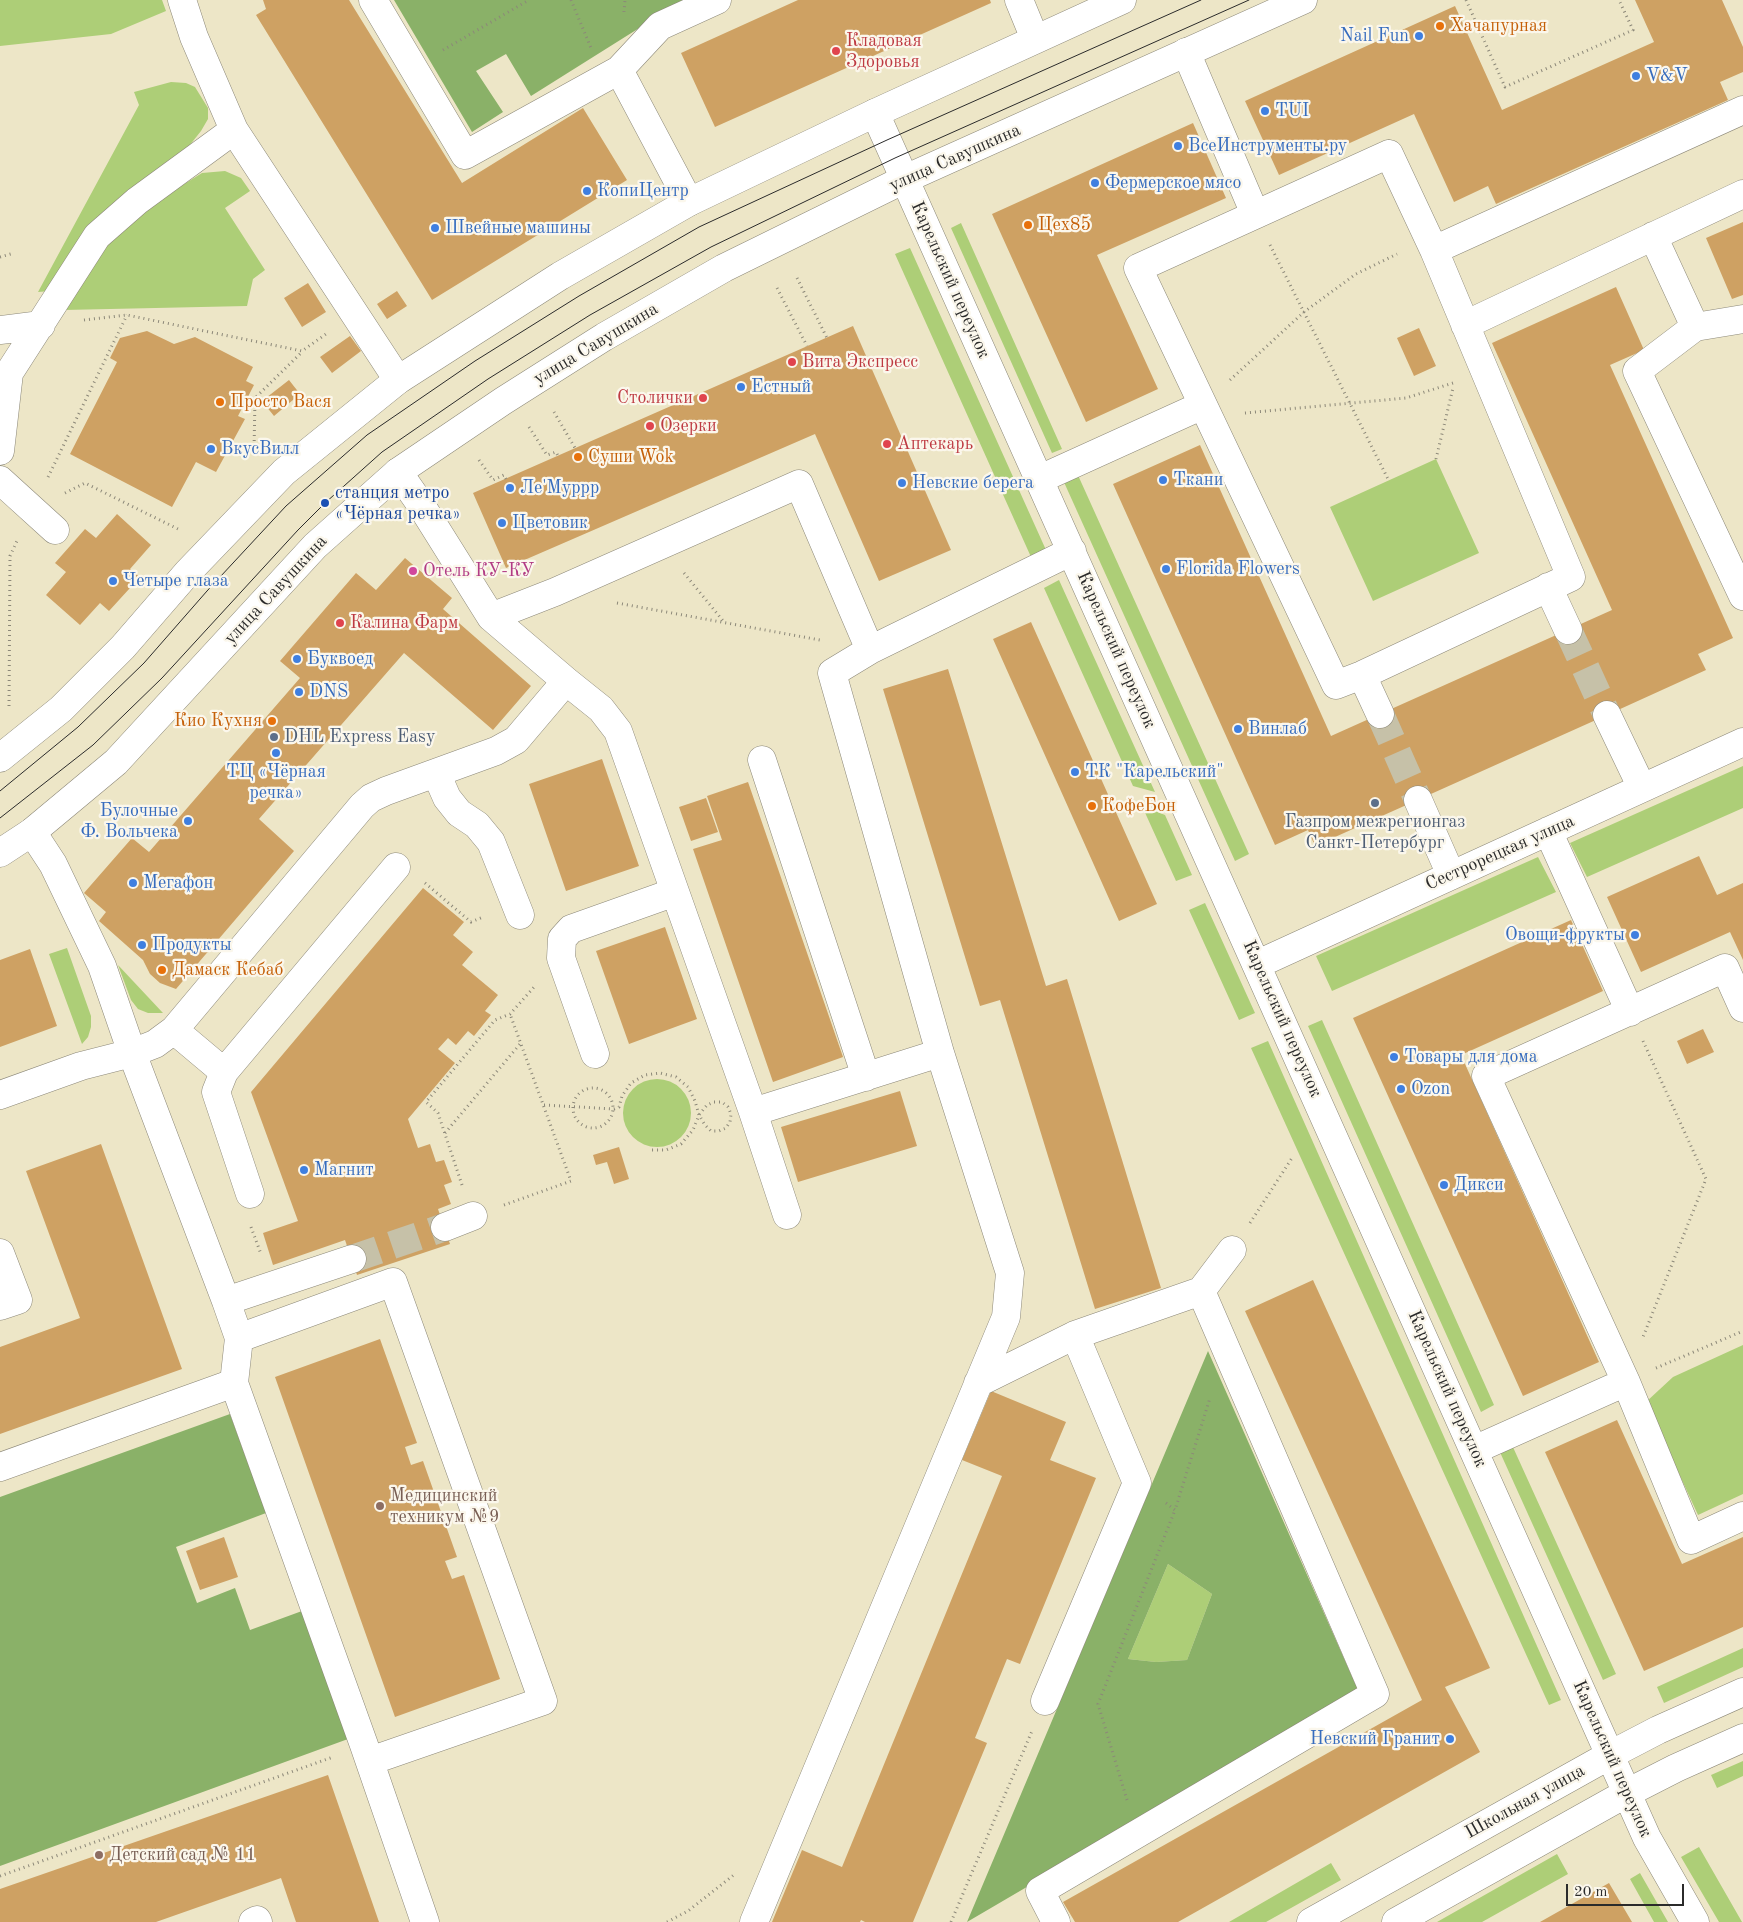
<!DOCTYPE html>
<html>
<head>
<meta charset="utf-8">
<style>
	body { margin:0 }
	#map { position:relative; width:1743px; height:1922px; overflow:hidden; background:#ede6c7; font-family:"Old Standard TT",serif }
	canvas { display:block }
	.scale { position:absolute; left:1566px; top:1884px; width:118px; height:22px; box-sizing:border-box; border:2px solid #2b2b2b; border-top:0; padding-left:6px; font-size:15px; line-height:18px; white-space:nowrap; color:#2b2b2b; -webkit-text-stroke:4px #fbf7ec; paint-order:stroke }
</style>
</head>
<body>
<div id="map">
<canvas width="1743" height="1922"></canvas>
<div class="scale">20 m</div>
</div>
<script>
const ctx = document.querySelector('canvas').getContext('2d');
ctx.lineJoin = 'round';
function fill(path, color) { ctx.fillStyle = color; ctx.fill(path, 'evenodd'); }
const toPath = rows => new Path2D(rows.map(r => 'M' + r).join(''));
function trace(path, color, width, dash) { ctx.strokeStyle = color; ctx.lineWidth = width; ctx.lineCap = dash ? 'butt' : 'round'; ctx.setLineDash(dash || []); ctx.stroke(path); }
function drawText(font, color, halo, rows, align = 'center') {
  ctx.font = font + ' "Old Standard TT",serif'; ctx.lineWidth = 4.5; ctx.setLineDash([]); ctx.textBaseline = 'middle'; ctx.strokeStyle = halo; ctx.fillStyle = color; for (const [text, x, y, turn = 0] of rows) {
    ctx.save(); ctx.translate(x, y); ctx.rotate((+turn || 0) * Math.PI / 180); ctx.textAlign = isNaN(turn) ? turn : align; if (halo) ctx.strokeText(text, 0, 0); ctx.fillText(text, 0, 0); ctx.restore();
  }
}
const green = toPath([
	[0,0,162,0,166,11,111,34,0,46],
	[171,82,186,83,195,87,208,108,208,119,201,131,189,146,130,193,50,291,38,292,139,105,134,92],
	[225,171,241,178,250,191,225,208,265,270,253,279,247,306,64,310,106,246,144,209,202,173],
	[961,223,1062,449,1052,453,951,228],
	[910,248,1046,550,1031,557,895,254],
	[1436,459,1479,553,1373,601,1330,507],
	[1077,473,1249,854,1235,861,1063,480],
	[1059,580,1155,792,1133,786,1044,588],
	[1743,766,1743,808,1587,877,1570,843],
	[1142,806,1165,815,1192,875,1176,881],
	[1538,857,1556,892,1332,991,1316,956],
	[1205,903,1255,1013,1239,1020,1189,910],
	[67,948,91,1016,91,1027,88,1037,82,1044,49,954],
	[118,965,163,1013,148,1013,138,1009,131,1000],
	[1322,1020,1494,1405,1481,1412,1308,1026],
	[1268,1041,1561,1700,1549,1705,1251,1048],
	'623 1113a34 34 0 1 1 68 0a34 34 0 1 1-68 0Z',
	[1743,1345,1743,1494,1698,1515,1646,1402,1673,1377],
	[1512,1445,1616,1674,1603,1680,1499,1450],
	[1168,1564,1212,1594,1187,1660,1156,1662,1128,1659],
	[1743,1648,1743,1667,1664,1703,1657,1687],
	[1743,1761,1743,1776,1717,1788,1711,1775],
	[1699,1847,1742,1922,1719,1922,1681,1857],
	[1557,1854,1568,1874,1482,1922,1437,1922],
	[1331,1863,1341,1880,1266,1922,1229,1922],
	[1640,1873,1668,1922,1654,1922,1630,1879]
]);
const forest = toPath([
	[394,0,696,0,652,20,531,96,506,54,476,71,503,112,472,132],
	[1208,1351,1358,1690,1148,1816,967,1922],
	[1168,1564,1212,1594,1187,1660,1156,1662,1128,1659],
	[230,1414,266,1513,176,1547,197,1603,235,1588,250,1630,302,1611,348,1739,0,1866,0,1497]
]);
const building = toPath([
	[263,0,349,0,462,183,583,108,627,180,432,300,256,15,266,9],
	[798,0,990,0,991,3,715,127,681,53],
	[1635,0,1722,0,1743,47,1743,72,1720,82,1728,100,1496,204,1488,186,1454,202,1414,114,1279,175,1245,101,1455,6,1502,110,1654,42],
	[1193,123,1226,198,1097,255,1158,389,1086,422,992,214],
	[1743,222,1743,295,1732,299,1706,238],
	[308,283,326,312,302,327,284,298],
	[1616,287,1644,350,1610,365,1733,638,1698,654,1706,670,1607,715,1315,846,1308,830,1275,845,1113,484,1200,445,1331,736,1612,610,1492,343],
	[397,291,407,306,387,319,377,304],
	[853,326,951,550,879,581,815,434,506,568,473,493],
	[1419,328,1436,366,1414,376,1397,338],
	[147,331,174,344,195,337,253,367,246,381,254,385,238,416,245,419,216,472,196,462,172,507,70,454,117,362,110,358,120,338],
	[350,336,361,351,332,373,320,357],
	[289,380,300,394,274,416,262,401],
	[117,514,151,545,130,569,140,577,109,611,100,603,80,625,46,595,66,572,55,563,85,529,96,538],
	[405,558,452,598,443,609,531,686,493,730,404,653,259,819,294,851,176,989,160,983,150,974,143,960,99,921,106,912,84,893,132,838,149,852,300,678,280,661,356,573,376,590],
	[1031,622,1157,904,1119,921,993,639],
	[948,669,1046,986,1067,979,1161,1288,1095,1309,1000,1000,980,1006,883,689],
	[602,759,639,866,566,891,529,784],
	[748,782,843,1057,773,1082,693,849,722,840,707,796],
	[706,798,718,832,691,841,679,807],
	[1699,856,1717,895,1743,883,1743,960,1730,932,1641,972,1607,897],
	[423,888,464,922,453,935,473,952,462,965,498,995,485,1011,491,1015,474,1036,468,1031,456,1045,448,1038,438,1049,455,1063,408,1119,418,1148,430,1144,436,1162,444,1160,452,1182,444,1185,451,1204,438,1209,450,1244,357,1275,345,1240,273,1265,263,1233,298,1221,251,1092],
	[1571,920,1603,991,1461,1055,1599,1362,1523,1396,1353,1018],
	[665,927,697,1019,629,1044,596,951],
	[30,949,57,1026,0,1047,0,960],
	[1703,1029,1714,1052,1687,1064,1677,1041],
	[900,1091,917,1146,798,1182,781,1127],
	[101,1144,182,1369,0,1434,0,1347,80,1318,26,1171],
	[619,1147,629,1179,614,1184,607,1162,596,1165,593,1155],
	[1313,1280,1490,1668,1445,1687,1480,1752,1178,1922,1075,1922,1063,1902,1422,1700,1245,1311],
	[380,1339,417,1443,405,1447,411,1465,423,1461,457,1557,445,1561,452,1579,464,1575,500,1679,395,1717,275,1377],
	[991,1391,1066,1422,1050,1460,1096,1478,1020,1664,1007,1659,975,1738,987,1743,913,1922,865,1922,861,1920,860,1922,772,1922,802,1850,842,1867,1002,1476,962,1460],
	[1617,1420,1682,1564,1743,1537,1743,1627,1644,1671,1545,1452],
	[224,1537,238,1577,200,1590,186,1551],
	[328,1775,379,1922,296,1922,281,1878,156,1922,0,1922,0,1889],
	[1609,1883,1632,1922,1540,1922]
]);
const minorTunnel = toPath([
	[1568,630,1607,715],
	[1380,714,1418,800],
	[352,1259,445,1227]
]);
const path = toPath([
	[571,0,591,48],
	[1466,0,1505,87,1633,30,1619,0],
	[624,12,625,0],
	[443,50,529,0],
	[1270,245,1389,481],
	[0,257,14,253],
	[797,278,827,338],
	[777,288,807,346],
	[84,320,127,315,302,351,326,334],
	[1230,380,1304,312,1356,274,1397,254],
	[554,412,575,448],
	[1245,413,1406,398,1453,383],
	[529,427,547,455,556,452,558,456],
	[254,451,255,398,302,352],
	[1436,459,1453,388],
	[479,460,493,480,504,475,506,479],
	[48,477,127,315],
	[65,493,85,483,180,530],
	[684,573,724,622],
	[617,603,820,640],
	[9,706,10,556,17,541],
	[425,883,471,922,483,917],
	[1643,1041,1706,1179,1643,1337],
	'573 1108a20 20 0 1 1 40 0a20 20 0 1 1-40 0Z',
	[714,1102,722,1102,728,1107,731,1114,730,1122,726,1128,719,1131,711,1131,705,1125,699,1115,707,1105,714,1102],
	[544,1105,614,1109,619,1107,622,1096,631,1083,645,1075,660,1073,676,1077,688,1087,695,1101,699,1115,693,1130,681,1144,666,1150,650,1150],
	[445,1133,520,1044],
	[462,1185,438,1113,426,1102,495,1020,510,1014,535,986],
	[504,1205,571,1181,510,1014],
	[1250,1223,1292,1158],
	[251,1227,261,1254],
	[1656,1368,1743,1331],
	[1166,1503,1175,1510,1210,1398],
	[1127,1800,1098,1704,1175,1510],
	[0,1876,333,1757],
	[667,1922,688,1911,735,1874],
	[951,1922,1032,1731]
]);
const minor = toPath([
	[182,0,194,37,234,130,398,380],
	[373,0,465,155,619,70,660,26,717,0],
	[1019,0,1035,39],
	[1186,52,1255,214],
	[619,70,689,202],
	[875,113,1647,1838,1695,1922],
	[1389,154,1434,250,1571,577,1362,675,1336,685,1138,268,1389,154],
	[1653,236,1695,327,1743,319],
	[1434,250,1743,110],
	[1465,325,1743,194],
	[1695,327,1637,371,1743,596],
	[0,330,41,325],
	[0,451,9,373,97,236,137,201,234,130],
	[398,472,419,502,491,617,555,592,799,484,870,650,1072,551],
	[1040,479,1203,405],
	[0,480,55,530],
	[1548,587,1568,630],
	[491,617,566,681,601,709,618,731,753,1112,940,1053],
	[1362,675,1380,714],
	[1607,715,1642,788],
	[762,760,866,1077],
	[436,773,447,798,459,813,477,825,491,842,520,915],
	[1418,800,1451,875],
	[1548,831,1630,1012],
	[32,832,53,864,102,966,132,1053,226,1301,239,1338,234,1383,364,1745,425,1922],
	[1258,964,1743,742],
	[174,1030,224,1072],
	[595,1054,561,958,562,939,571,929,675,892],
	[0,1095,81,1066,132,1053,155,1044,174,1030,362,806,371,798,386,791,496,751,516,740,566,681],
	[753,1112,787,1215],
	[250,1194,216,1092,224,1072,396,867],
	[445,1227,473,1216],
	[0,1253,18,1300,0,1306],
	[226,1301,352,1259],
	[239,1338,393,1282,543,1701,370,1761],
	[1626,1382,1486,1076,1725,968,1743,1008],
	[978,1383,1075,1335,1201,1291],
	[1474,1450,1626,1382,1691,1540,1743,1516],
	[0,1467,234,1383],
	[1045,1701,1137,1483,1075,1335],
	[253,1922,257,1920,258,1922],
	[754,1922,1006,1317,1010,1273,940,1053,832,673,870,650],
	[1056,1922,1040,1891,1375,1694,1201,1291,1232,1250],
	[1311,1922,1610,1755,1658,1730,1743,1692],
	[1396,1922,1627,1793,1676,1768,1743,1738]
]);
const major = toPath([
	[0,758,61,709,123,647,188,572,284,472,398,380,560,276,689,202,875,113,1122,0],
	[0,853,32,832,116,762,315,546,398,472,503,401,604,337,724,268,905,179,1303,0]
]);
const tram = toPath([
	[0,791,78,727,144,663,207,591,286,506,367,435,475,361,579,296,699,227,887,140,1201,0],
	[0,818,93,745,162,678,298,530,325,503,382,452,488,379,590,315,711,247,895,158,1249,0]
]);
const markers = [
	[1440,26,5,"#e8710a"],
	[1419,36,5,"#3f7fe0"],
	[836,51,5,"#e0444e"],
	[1636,76,5,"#3f7fe0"],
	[1265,111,5,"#3f7fe0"],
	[1178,146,5,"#3f7fe0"],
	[1095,183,5,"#3f7fe0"],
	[587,191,5,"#3f7fe0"],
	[1028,225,5,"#e8710a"],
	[435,228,5,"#3f7fe0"],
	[792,362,5,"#e0444e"],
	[741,387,5,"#3f7fe0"],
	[703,398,5,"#e0444e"],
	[220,402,5,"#e8710a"],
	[650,426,5,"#e0444e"],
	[887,444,5,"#e0444e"],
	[211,449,5,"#3f7fe0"],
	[578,457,5,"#e8710a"],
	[1163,480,5,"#3f7fe0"],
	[902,483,5,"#3f7fe0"],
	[510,488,5,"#3f7fe0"],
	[325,503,5,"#1a4fb4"],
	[502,523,5,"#3f7fe0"],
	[1166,569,5,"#3f7fe0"],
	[413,571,5,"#d1479c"],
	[113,581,5,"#3f7fe0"],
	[340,623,5,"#e0444e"],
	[297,659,5,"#3f7fe0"],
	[299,692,5,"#3f7fe0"],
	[272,721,5,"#e8710a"],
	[1238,729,5,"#3f7fe0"],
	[274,737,5,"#5c6f8a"],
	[276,753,5,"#3f7fe0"],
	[1075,772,5,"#3f7fe0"],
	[1375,803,5,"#5c6f8a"],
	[1092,806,5,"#e8710a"],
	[188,821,5,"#3f7fe0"],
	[133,883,5,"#3f7fe0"],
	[1635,935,5,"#3f7fe0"],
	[142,945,5,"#3f7fe0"],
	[162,970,5,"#e8710a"],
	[1394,1057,5,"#3f7fe0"],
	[1401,1089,5,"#3f7fe0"],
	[304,1170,5,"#3f7fe0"],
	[1444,1185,5,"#3f7fe0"],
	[380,1506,5,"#8d6e63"],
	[1450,1739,5,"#3f7fe0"],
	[99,1855,5,"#8d6e63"]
];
const foodNames = [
	["Хачапурная",1450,26],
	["Цех85",1038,225],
	["Просто Вася",230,402],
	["Суши Wok",588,457],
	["Кио Кухня",262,721,"right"],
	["КофеБон",1102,806],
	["Дамаск Кебаб",172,970]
];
const shopNames = [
	["Nail Fun",1409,36,"right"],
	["V&V",1646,76],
	["TUI",1275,111],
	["ВсеИнструменты.ру",1188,146],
	["Фермерское мясо",1105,183],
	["КопиЦентр",597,191],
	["Швейные машины",445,228],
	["Естный",751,387],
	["ВкусВилл",221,449],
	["Ткани",1173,480],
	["Невские берега",912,483],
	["Ле'Муррр",520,488],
	["Цветовик",512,523],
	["Florida Flowers",1176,569],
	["Четыре глаза",123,581],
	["Буквоед",307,659],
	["DNS",309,692],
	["Винлаб",1248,729],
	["ТЦ «Чёрная",276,772,"center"],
	["речка»",276,793,"center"],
	["ТК \"Карельский\"",1085,772],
	["Булочные",178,811,"right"],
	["Ф. Вольчека",178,832,"right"],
	["Мегафон",143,883],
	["Овощи-фрукты",1625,935,"right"],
	["Продукты",152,945],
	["Товары для дома",1404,1057],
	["Ozon",1411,1089],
	["Магнит",314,1170],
	["Дикси",1454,1185],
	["Невский Гранит",1440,1739,"right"]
];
const healthNames = [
	["Кладовая",846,41],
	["Здоровья",846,62],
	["Вита Экспресс",802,362],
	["Столички",693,398,"right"],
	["Озерки",660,426],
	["Аптекарь",897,444],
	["Калина Фарм",350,623]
];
const streetNames = [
	["улица Савушкина",955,158,-24],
	["Карельский переулок",950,280,66],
	["улица Савушкина",596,344,-31],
	["улица Савушкина",276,590,-47],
	["Карельский переулок",1116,650,66],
	["Сестрорецкая улица",1500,853,-24],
	["Карельский переулок",1282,1019,66],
	["Карельский переулок",1447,1389,66],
	["Карельский переулок",1612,1759,66],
	["Школьная улица",1525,1802,-29]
];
const transitNames = [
	["станция метро",335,493],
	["«Чёрная речка»",335,514]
];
const hotelNames = [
	["Отель КУ-КУ",423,571]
];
const serviceNames = [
	["DHL Express Easy",284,737],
	["Газпром межрегионгаз",1375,822,"center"],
	["Санкт-Петербург",1375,843,"center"]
];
const educationNames = [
	["Медицинский",390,1496],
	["техникум №9",390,1517],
	["Детский сад № 11",109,1855]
];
fill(green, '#adce77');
fill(forest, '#8ab168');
fill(building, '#cea163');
trace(minorTunnel, '#c6c1a8', 28, [28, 14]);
trace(minor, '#8c8879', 29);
trace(major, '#8c8879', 29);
trace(path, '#8c8879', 3, [1, 4]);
trace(minor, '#fff', 28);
trace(major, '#fff', 28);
trace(tram, '#2b2b2b', 1);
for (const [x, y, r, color] of markers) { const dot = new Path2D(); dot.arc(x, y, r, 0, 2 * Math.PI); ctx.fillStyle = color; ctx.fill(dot); trace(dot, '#fbf7ec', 2); }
drawText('18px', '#c56008', '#fbf7ec', foodNames, 'left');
drawText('18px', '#366cbe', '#fbf7ec', shopNames, 'left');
drawText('18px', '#be3a42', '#fbf7ec', healthNames, 'left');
drawText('18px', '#2b2b2b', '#fbf7ec', streetNames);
drawText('18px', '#164399', '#fbf7ec', transitNames, 'left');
drawText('18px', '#b23c85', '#fbf7ec', hotelNames, 'left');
drawText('18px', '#4e5e75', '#fbf7ec', serviceNames, 'left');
drawText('18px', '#785e54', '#fbf7ec', educationNames, 'left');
</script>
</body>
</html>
